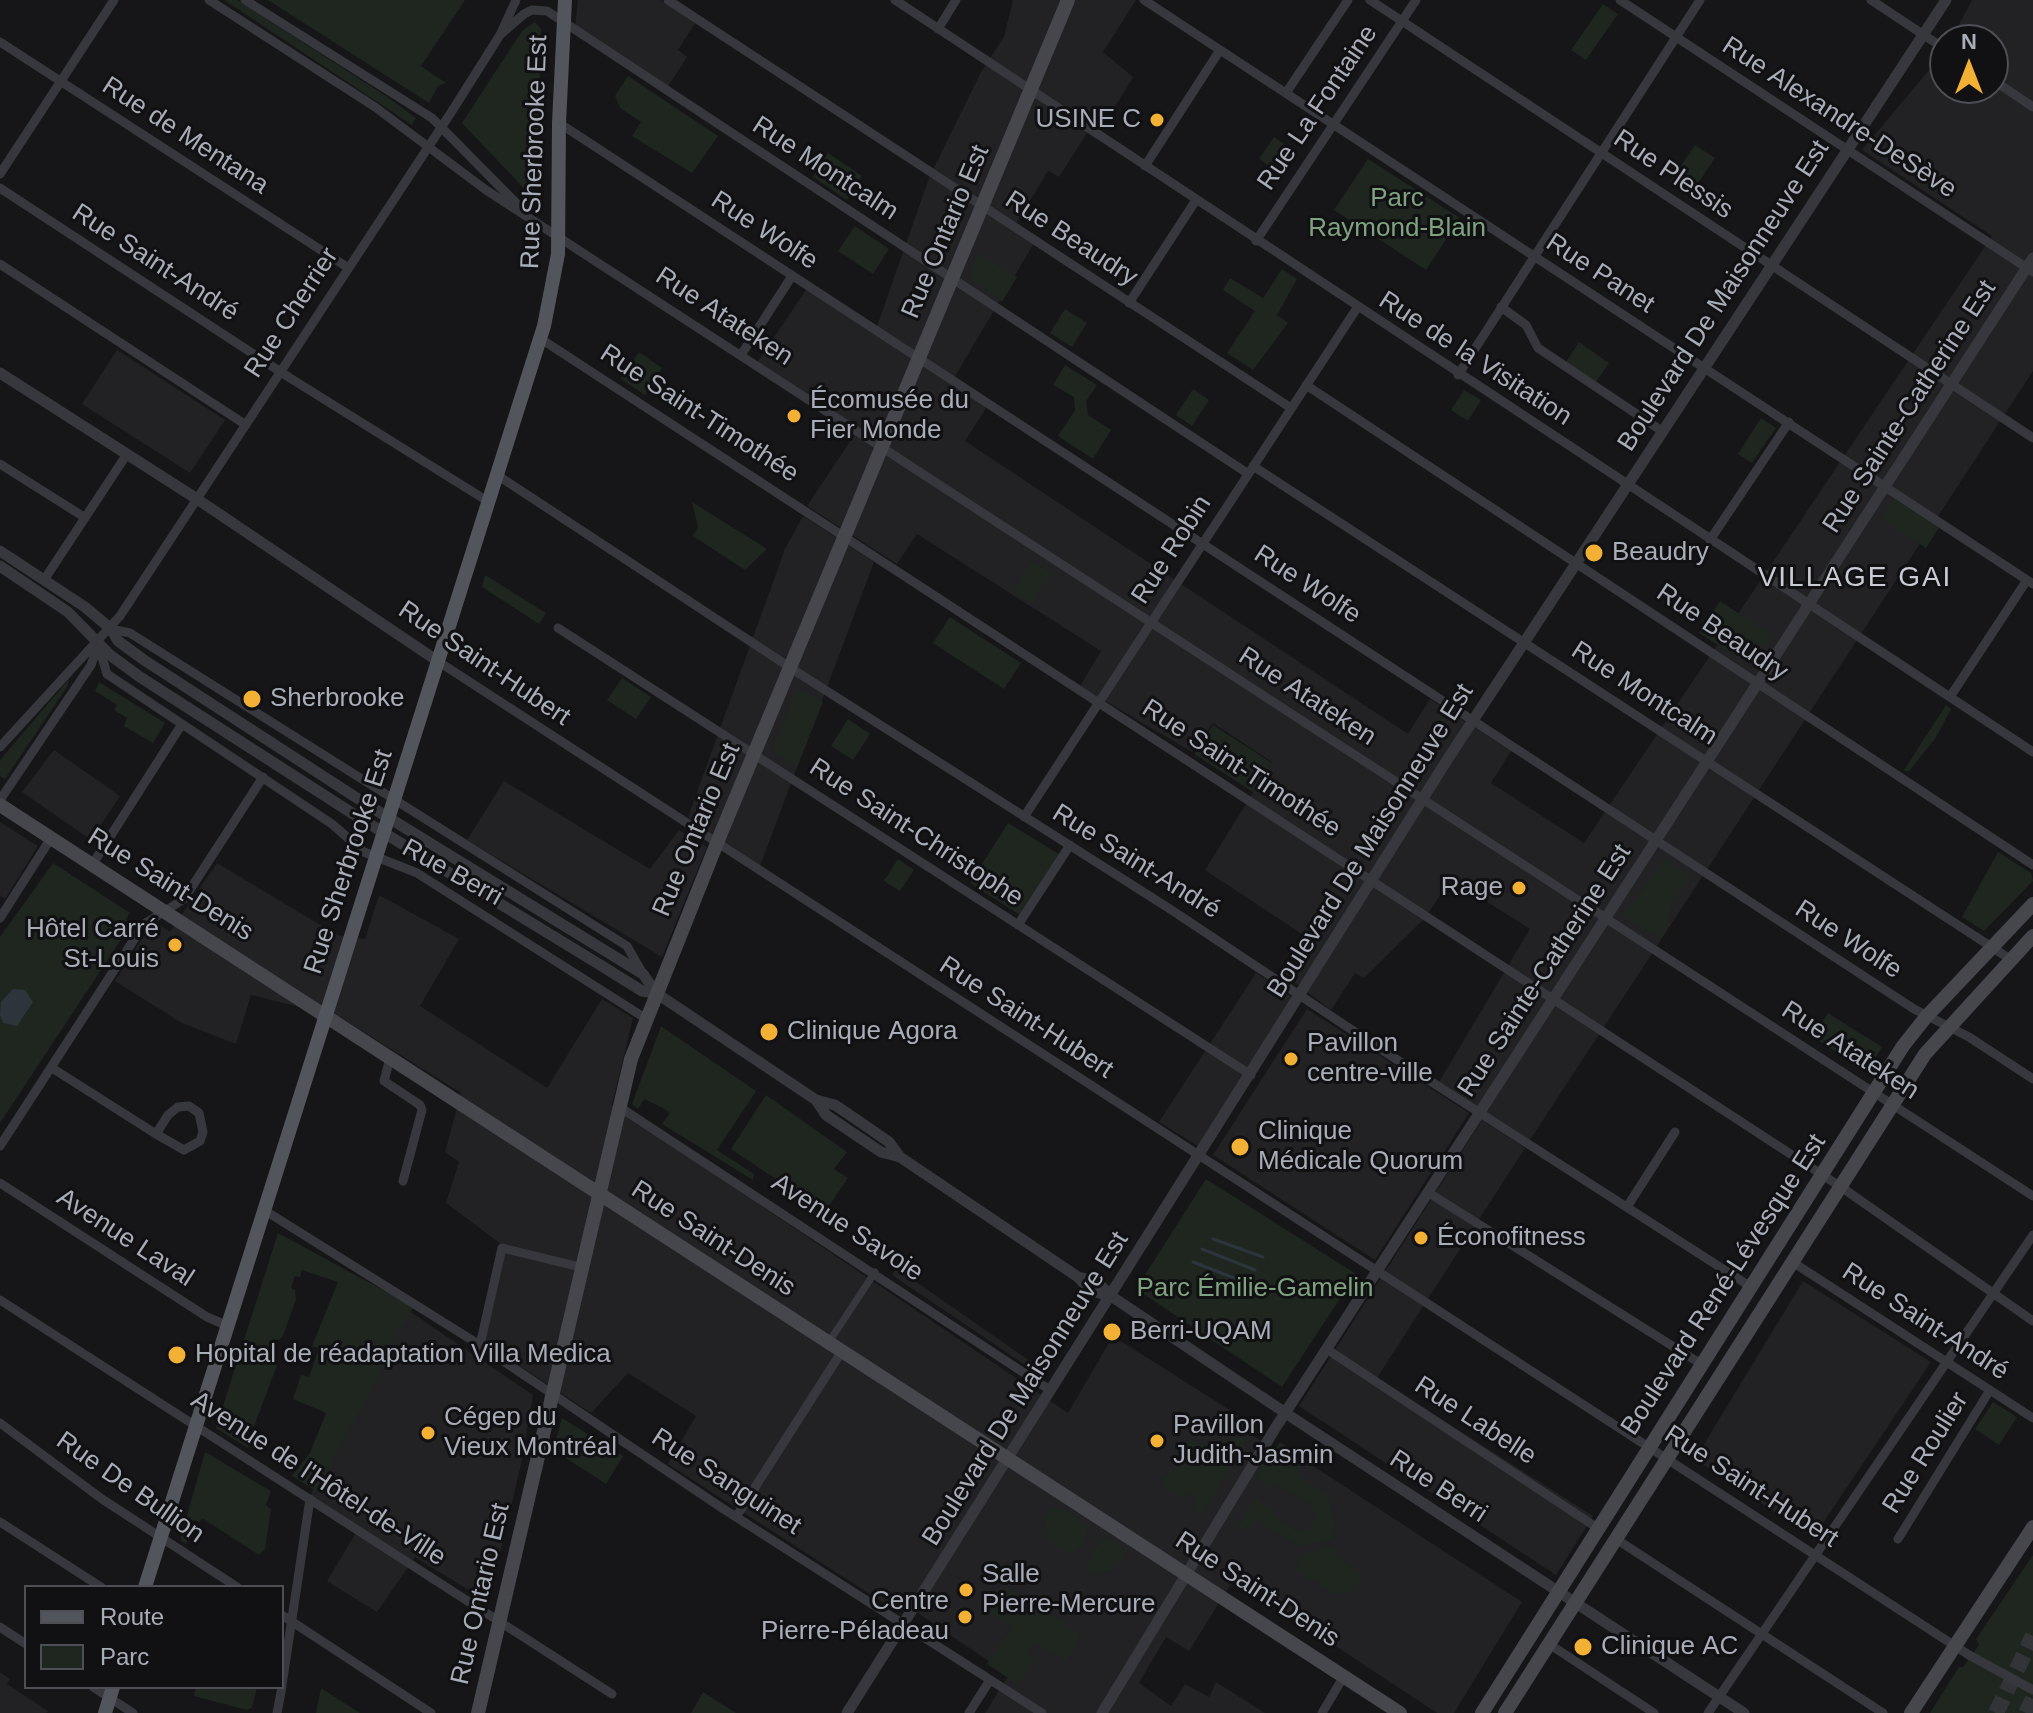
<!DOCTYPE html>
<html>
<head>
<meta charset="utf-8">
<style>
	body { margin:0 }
	#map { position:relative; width:2033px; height:1713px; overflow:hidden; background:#161618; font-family:Helvetica,sans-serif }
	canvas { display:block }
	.legend { position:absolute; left:24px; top:1585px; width:260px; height:104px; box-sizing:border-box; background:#111113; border:2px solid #4d4f55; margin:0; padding:10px 14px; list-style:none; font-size:24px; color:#a8adb8 }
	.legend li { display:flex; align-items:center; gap:16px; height:40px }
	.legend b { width:40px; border:2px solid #4d4f55 }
	.north { position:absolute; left:1929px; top:24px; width:80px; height:80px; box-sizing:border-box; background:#111113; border:2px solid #4d4f55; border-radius:50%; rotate:0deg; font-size:22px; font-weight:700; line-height:32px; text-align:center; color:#a8adb8 }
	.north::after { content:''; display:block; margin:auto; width:28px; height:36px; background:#f2b134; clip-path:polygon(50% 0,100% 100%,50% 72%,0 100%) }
</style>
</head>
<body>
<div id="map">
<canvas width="2033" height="1713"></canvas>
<ul class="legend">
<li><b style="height:10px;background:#53555c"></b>Route</li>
<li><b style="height:22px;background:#1e261f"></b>Parc</li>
</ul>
<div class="north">N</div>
</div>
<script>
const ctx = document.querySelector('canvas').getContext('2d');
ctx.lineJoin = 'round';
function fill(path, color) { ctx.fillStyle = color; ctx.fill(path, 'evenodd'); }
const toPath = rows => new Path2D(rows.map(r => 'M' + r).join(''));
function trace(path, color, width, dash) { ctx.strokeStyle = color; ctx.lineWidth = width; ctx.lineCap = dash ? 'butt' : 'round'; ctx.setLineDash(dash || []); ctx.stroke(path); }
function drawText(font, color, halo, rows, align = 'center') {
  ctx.font = font + ' Helvetica,sans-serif'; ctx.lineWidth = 6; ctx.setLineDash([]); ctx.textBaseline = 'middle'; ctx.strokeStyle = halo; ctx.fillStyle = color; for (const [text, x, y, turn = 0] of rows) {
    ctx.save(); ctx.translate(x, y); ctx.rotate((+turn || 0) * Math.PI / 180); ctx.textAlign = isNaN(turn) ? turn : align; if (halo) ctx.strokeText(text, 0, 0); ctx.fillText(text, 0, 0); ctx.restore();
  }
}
const built = toPath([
	[578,0,661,0,696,22,678,50,687,57,667,88,575,27],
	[1013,0,1136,0,1103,52,1133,77,1096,139,1087,133,1059,177,1048,171,1012,230,1034,243,954,378,876,329,929,178,981,72,1004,37],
	[1972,0,2033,0,2033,371,1530,1140,1439,1082,1530,929,1451,879,1425,918,1364,978,1355,973,1331,1010,1285,975,1308,938,1205,870,1272,762,1213,723,1192,752,1080,686,1101,651,917,534,897,564,807,506,857,431,756,364,808,287,988,405,965,441,1408,734,1430,699,1511,751,1491,783,1584,843,1992,236,1862,150,1945,51,1945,88,1993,88,1993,40,1951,40],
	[117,350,225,420,190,473,82,404],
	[803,516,874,562,760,866,688,817,785,549],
	[54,750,120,796,91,840,22,792],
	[504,781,650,869,679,830,707,847,662,957,467,840],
	[0,822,38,846,5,899,0,896],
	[217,863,337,935,365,939,379,895,459,939,420,1006,547,1088,602,999,633,1018,612,1105,1068,1413,1113,1336,1255,1426,1250,1434,1279,1452,1284,1447,1522,1602,1454,1713,1437,1713,1234,1579,1189,1651,1166,1637,1139,1683,1171,1706,1185,1684,1209,1697,1216,1682,1265,1713,985,1713,1009,1675,899,1600,893,1609,668,1464,696,1416,628,1373,591,1413,485,1343,505,1247,446,1203,459,1162,445,1152,461,1093,340,1017,251,995,236,1044,182,1023,115,981,153,921,170,932],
	[1256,973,1292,997,1198,1146,1159,1122],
	[1307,1009,1469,1113,1375,1260,1213,1155],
	[1482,1120,1525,1148,1377,1378,1593,1516,1556,1575,1299,1406],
	[896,1268,1043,1370,1040,1375,892,1275],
	[1803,1281,1931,1362,1813,1538,1695,1459],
	[396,1302,533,1395,521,1465,488,1602,415,1557,377,1612,327,1581,358,1529,310,1499,340,1400],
	[0,1672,10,1679,7,1684,48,1711,46,1713,0,1713]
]);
const green = toPath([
	[224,0,237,0,386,96,416,118,412,125],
	[268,0,465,0,421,66,446,83,438,86,429,103],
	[1603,4,1618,14,1586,60,1571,50],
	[535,22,541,29,537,202,462,123,522,31],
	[628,76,718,136,692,173,632,136,641,122,620,108,615,96],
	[1274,137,1297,153,1283,175,1259,159],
	[1695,145,1715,158,1690,195,1670,182],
	[828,153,862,176,847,200,813,177],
	[1368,159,1460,218,1426,270,1334,210],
	[855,226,889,249,873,274,838,251],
	[979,253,1017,277,1002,302,969,277],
	[1282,269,1297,279,1277,315,1288,323,1253,370,1227,353,1255,311,1223,290,1230,278,1263,298],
	[1065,309,1087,323,1072,347,1050,333],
	[1579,342,1609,363,1596,382,1566,362],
	[639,352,662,368,645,395,621,379],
	[1065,365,1097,385,1086,401,1088,415,1111,430,1093,459,1058,436,1075,410,1074,397,1053,385],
	[1193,389,1209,400,1192,426,1176,415],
	[1464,390,1481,400,1468,421,1451,410],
	[1761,418,1776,428,1752,463,1738,454],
	[1896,497,1940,526,1926,548,1881,519],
	[692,502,767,549,745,570,693,536,698,527],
	[1032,561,1051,573,1032,604,1013,592],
	[485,575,546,613,539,624,482,587],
	[1720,601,1771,635,1763,647,1748,638,1735,656,1699,633],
	[950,617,1021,663,1004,689,933,643],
	[622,678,651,697,636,719,607,700],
	[69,679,67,687,5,779,0,776,0,760],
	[99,682,165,723,153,743,124,726,127,718,114,710,117,705,95,691],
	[797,689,823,702,797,767,772,750],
	[1946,705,1951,709,1935,739,1908,772,1904,770],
	[848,719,870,734,853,760,831,746],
	[1213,725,1272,763,1253,792,1194,754],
	[1008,823,1059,854,1020,915,970,883],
	[1998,852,2031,873,2033,881,1984,931,1962,917],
	[898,859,914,870,900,891,884,881],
	[1665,859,1690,876,1672,902,1667,930,1661,939,1624,915],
	[53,863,130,913,126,919,132,923,0,1123,0,937],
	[1828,1013,1882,1047,1869,1068,1863,1069,1813,1037],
	[661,1026,756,1091,717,1150,754,1174,753,1180,662,1124,670,1113,661,1107,644,1099,638,1109,632,1104],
	[766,1095,847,1152,834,1169,848,1178,825,1212,731,1149],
	[1206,1179,1356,1274,1282,1387,1136,1289],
	[278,1233,414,1307,381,1357,382,1371,316,1491,292,1476,310,1453,326,1413,293,1399,301,1375,309,1377,319,1348,312,1346,338,1282,302,1270,300,1277,295,1276,291,1288,295,1290,296,1299,283,1336,279,1340,272,1339,267,1357,272,1359,271,1364,277,1365,253,1429,250,1429,246,1441,250,1443,248,1448,216,1428],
	[1993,1402,2017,1417,1999,1445,1975,1429],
	[562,1418,623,1456,606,1484,553,1450],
	[1241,1437,1246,1440,1202,1515,1192,1509,1198,1499,1187,1493,1183,1499,1163,1486,1164,1478,1173,1470,1177,1471,1187,1455,1184,1452,1190,1439,1206,1445],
	[1280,1442,1306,1459,1297,1475,1328,1495,1336,1528,1331,1541,1297,1546,1256,1520,1251,1526,1234,1532,1256,1498,1278,1517,1282,1526,1288,1523,1294,1530,1309,1529,1316,1517,1311,1503,1302,1501,1300,1494,1291,1494,1274,1483,1272,1487,1255,1476],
	[205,1452,271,1491,266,1505,271,1509,265,1549,259,1555,202,1518,200,1522,193,1520,186,1544,180,1540],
	[1053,1508,1072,1513,1088,1526,1085,1542,1074,1553,1061,1551,1047,1536,1044,1517],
	[1104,1538,1117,1542,1126,1554,1113,1570,1091,1574,1087,1569,1090,1557],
	[1333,1546,1338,1549,1334,1555,1363,1575,1351,1592,1336,1595,1294,1569,1304,1553],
	[2033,1555,2033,1713,1930,1713,1959,1667,1963,1667,1979,1645,1976,1639],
	[1003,1586,1030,1600,1074,1632,1079,1632,1080,1637,1066,1661,1034,1643,1027,1655,1034,1660,1019,1685,987,1664,1012,1627,990,1612,1006,1598,1000,1590],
	[196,1687,257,1687,252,1708,247,1710,194,1696],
	[321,1688,360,1713,316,1713],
	[703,1692,736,1713,691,1713]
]);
const water = toPath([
	[13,989,25,990,33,1002,17,1026,3,1023,0,1015,1,1002]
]);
const stream = toPath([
	[1213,1239,1263,1257],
	[1202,1249,1255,1270],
	[1193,1262,1247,1283],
	[1226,1289,1238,1296]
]);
const trunkTunnel = toPath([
	[1996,1713,2033,1636],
	[2026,1713,2033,1699]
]);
const pedestrian = toPath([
	[829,1342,875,1272]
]);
const minor = toPath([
	[209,0,375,107,486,190,2033,1196],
	[245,0,432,118,519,206],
	[668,0,1291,408],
	[895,0,2033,752],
	[1144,0,2033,584],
	[1370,0,2033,438],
	[1620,0,2033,272],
	[1871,0,1945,49],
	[938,29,956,0],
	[502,33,524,14,532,10,547,11,1247,473],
	[0,42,347,267],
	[1993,80,2033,107],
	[1286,93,1348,0],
	[559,123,1914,1009,1969,1037,2033,1079],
	[1145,166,1220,50],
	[0,174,114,0],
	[0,188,290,378,489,502],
	[1256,241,1416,0],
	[0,264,246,425],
	[1129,303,1196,200],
	[1501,307,1526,325,1538,348,1662,431],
	[541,339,1841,1187,2033,1321],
	[741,355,792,276],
	[1458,375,1700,0],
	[1306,385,2033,865],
	[0,464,84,517],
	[1253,466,2010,959],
	[497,475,800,674,1170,909,1385,1052,1751,1287],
	[1710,540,1789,422],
	[44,580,127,454],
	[558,628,1251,1075],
	[111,629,130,633,627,946,643,974],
	[98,644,107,674,332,824,364,852,417,873,645,1018],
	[439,662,1969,1655,2033,1690],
	[1950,697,2027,580],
	[0,747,120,616,452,111,500,35,516,0],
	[0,800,91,665,97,648],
	[1024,817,1357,308],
	[92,865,182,724],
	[0,918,51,838],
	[1018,925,1070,845],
	[390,1058,384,1081,420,1105,422,1110,403,1181],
	[52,1068,156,1134],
	[189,1106,199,1113,203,1132,200,1141,184,1150,156,1134,168,1115,178,1107,189,1106],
	[618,1106,1050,1390],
	[0,1146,144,924,184,899,263,777],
	[0,1183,207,1317,228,1326],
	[1429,1193,1701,1364],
	[1627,1207,1675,1132],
	[264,1210,475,1342,722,1508,1042,1713],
	[1794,1263,2033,1418],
	[0,1300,612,1694],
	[480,1345,502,1248,580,1267],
	[1328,1350,1599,1529],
	[0,1423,102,1499,237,1587],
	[736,1517,842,1351],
	[0,1522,101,1587],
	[1616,1539,1883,1713],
	[1898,1539,1990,1390],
	[282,1615,431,1713],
	[0,1627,26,1644],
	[1549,1644,1654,1713],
	[282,1685,310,1499],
	[93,1687,133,1713],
	[277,1713,282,1687],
	[969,1713,990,1680],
	[1322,1713,1344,1676],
	[1708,1713,2033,1235]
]);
const tertiary = toPath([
	[0,373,197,499,439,662],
	[0,551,85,607,111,629,118,641,144,660,363,802,643,974,656,993],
	[0,566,68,612,110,655,140,677,358,817,597,963,642,991,656,993,816,1100,826,1115,881,1152,900,1157,1078,1277,1091,1291,1111,1296],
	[816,1100,835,1105,863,1124,889,1142,900,1157],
	[1078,1277,1096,1281,1111,1296,1296,1420,1744,1713],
	[847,1713,1449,757,1946,0],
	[1102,1713,1276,1427,2033,258]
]);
const secondary = toPath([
	[0,805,1400,1713],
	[478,1713,631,1059,721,833,1068,0],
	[1482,1713,1903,1046,1926,1017,2033,904],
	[1505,1713,1925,1054,2033,936],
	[1911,1713,2033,1527]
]);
const primary = toPath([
	[145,1587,544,326,558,254,559,123,565,0],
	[105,1713,113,1687]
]);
const markers = [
	[1157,120,8,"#f2b134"],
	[794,416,8,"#f2b134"],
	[1594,553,10,"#f2b134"],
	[252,699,10,"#f2b134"],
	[1519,888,8,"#f2b134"],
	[175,945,8,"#f2b134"],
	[769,1032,10,"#f2b134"],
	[1291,1059,8,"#f2b134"],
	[1240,1147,10,"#f2b134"],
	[1421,1238,8,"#f2b134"],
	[1112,1332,10,"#f2b134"],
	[177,1355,10,"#f2b134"],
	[428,1433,8,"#f2b134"],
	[1157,1441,8,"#f2b134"],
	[966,1590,8,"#f2b134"],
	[965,1617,8,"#f2b134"],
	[1583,1647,10,"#f2b134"]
];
const streetNames = [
	["Rue La Fontaine",1318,108,-56],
	["Rue Alexandre-DeSève",1839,118,33],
	["Rue de Mentana",185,136,33],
	["Rue Sherbrooke Est",535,152,-88],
	["Rue Montcalm",825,169,33],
	["Rue Plessis",1673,175,34],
	["Rue Wolfe",764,231,33],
	["Rue Ontario Est",946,232,-67],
	["Rue Beaudry",1071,239,33],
	["Rue Saint-André",155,263,33],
	["Rue Panet",1600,274,33],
	["Boulevard De Maisonneuve Est",1724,296,-57],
	["Rue Cherrier",292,313,-57],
	["Rue Atateken",724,317,33],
	["Rue de la Visitation",1475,359,33],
	["Rue Sainte-Catherine Est",1910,407,-57],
	["Rue Saint-Timothée",699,414,33],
	["Rue Robin",1172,550,-57],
	["Rue Wolfe",1307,585,33],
	["Rue Beaudry",1722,633,34],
	["Rue Saint-Hubert",484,664,34],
	["Rue Montcalm",1644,694,33],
	["Rue Atateken",1307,697,33],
	["Rue Saint-Timothée",1241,769,33],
	["Rue Ontario Est",697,830,-67],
	["Rue Saint-Christophe",916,833,33],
	["Boulevard De Maisonneuve Est",1371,841,-58],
	["Rue Sherbrooke Est",349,862,-72],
	["Rue Saint-André",1136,862,32],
	["Rue Berri",452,873,29],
	["Rue Saint-Denis",170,885,32],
	["Rue Wolfe",1848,940,33],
	["Rue Sainte-Catherine Est",1545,971,-57],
	["Rue Saint-Hubert",1026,1018,33],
	["Rue Atateken",1850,1051,33],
	["Avenue Savoie",847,1228,33],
	["Avenue Laval",125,1238,33],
	["Rue Saint-Denis",713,1239,33],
	["Boulevard René-Lévesque Est",1724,1285,-57],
	["Rue Saint-André",1925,1322,33],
	["Boulevard De Maisonneuve Est",1026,1389,-58],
	["Rue Labelle",1475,1421,33],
	["Rue Roulier",1926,1453,-58],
	["Avenue de l'Hôtel-de-Ville",318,1479,33],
	["Rue Sanguinet",726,1482,33],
	["Rue Berri",1438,1487,33],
	["Rue Saint-Hubert",1751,1487,33],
	["Rue De Bullion",130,1488,35],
	["Rue Saint-Denis",1257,1590,33],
	["Rue Ontario Est",481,1594,-77]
];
const poiNames = [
	["USINE C",1141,120,"right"],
	["Écomusée du",810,401],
	["Fier Monde",810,431],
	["Beaudry",1612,553],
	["Sherbrooke",270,699],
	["Rage",1503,888,"right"],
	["Hôtel Carré",159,930,"right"],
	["St-Louis",159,960,"right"],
	["Clinique Agora",787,1032],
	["Pavillon",1307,1044],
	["centre-ville",1307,1074],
	["Clinique",1258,1132],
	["Médicale Quorum",1258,1162],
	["Éconofitness",1437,1238],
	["Berri-UQAM",1130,1332],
	["Hopital de réadaptation Villa Medica",195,1355],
	["Cégep du",444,1418],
	["Vieux Montréal",444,1448],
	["Pavillon",1173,1426],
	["Judith-Jasmin",1173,1456],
	["Salle",982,1575],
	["Pierre-Mercure",982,1605],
	["Centre",949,1602,"right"],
	["Pierre-Péladeau",949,1632,"right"],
	["Clinique AC",1601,1647]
];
const parkNames = [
	["Parc",1397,199],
	["Raymond-Blain",1397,229],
	["Parc Émilie-Gamelin",1255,1289]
];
const neighbourhoodNames = [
	["VILLAGE GAI",1855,578]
];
fill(built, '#222225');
fill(green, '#1e261f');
fill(water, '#2c353c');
trace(stream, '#2c353c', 3);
trace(trunkTunnel, '#333438', 16, [16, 8]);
trace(pedestrian, '#37383d', 7);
trace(minor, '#37383d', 9);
trace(tertiary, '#37383d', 11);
trace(secondary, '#45474d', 14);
trace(primary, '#53555c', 14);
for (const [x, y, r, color] of markers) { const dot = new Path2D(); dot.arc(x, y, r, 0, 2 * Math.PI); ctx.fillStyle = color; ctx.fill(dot); trace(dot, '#111113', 3); }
drawText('26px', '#a8adb8', '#111113', streetNames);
drawText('26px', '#a8adb8', '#111113', poiNames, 'left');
drawText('26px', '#7fa381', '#111113', parkNames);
ctx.letterSpacing = '2px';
drawText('28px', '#c9ccd4', '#111113', neighbourhoodNames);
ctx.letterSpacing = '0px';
</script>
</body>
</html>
